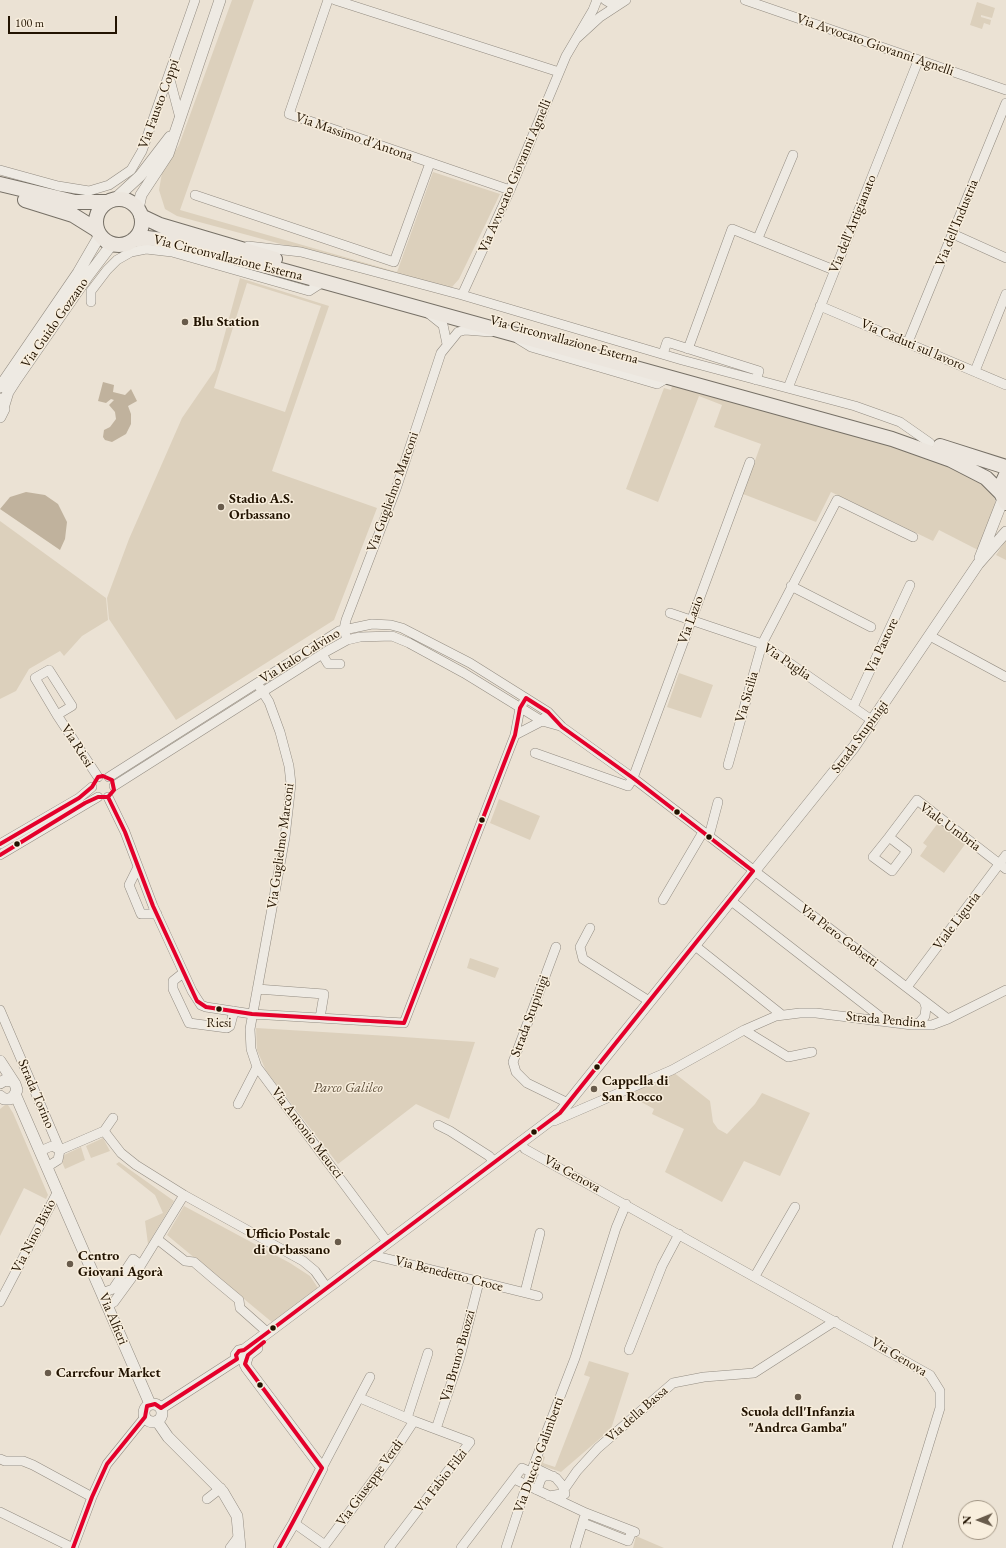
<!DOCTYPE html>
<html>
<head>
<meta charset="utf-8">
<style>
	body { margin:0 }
	#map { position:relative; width:1006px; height:1548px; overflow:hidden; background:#ebe2d4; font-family:"EB Garamond",serif }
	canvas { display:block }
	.north { position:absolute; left:958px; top:1500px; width:40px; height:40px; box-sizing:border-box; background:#f8eedd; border:1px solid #a29685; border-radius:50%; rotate:269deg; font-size:11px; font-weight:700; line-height:16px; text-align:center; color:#221301 }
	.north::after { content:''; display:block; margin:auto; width:14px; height:18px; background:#685b4b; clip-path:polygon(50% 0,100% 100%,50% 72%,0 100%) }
	.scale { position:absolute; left:8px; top:16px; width:109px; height:18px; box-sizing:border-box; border:2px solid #221301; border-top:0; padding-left:5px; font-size:12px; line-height:14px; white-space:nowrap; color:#221301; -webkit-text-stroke:3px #f8eedd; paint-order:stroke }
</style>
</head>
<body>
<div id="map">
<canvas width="1006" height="1548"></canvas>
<div class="north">N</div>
<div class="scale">100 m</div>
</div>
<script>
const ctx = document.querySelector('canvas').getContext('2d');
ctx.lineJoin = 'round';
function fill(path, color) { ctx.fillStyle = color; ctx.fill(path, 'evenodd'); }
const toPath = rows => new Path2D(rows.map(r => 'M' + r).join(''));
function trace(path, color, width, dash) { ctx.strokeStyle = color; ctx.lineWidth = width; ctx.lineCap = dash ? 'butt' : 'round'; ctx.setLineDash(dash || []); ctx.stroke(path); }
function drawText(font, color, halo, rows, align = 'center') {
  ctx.font = font + ' "EB Garamond",serif'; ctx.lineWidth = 3; ctx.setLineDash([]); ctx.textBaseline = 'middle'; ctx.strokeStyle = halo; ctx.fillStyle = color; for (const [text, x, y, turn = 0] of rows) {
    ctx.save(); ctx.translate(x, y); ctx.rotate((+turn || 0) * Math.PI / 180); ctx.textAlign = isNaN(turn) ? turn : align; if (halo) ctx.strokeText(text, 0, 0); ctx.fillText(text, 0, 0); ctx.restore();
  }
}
const green = toPath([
	[232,0,254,0,180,210,397,272,433,172,500,194,459,279,452,287,440,287,177,216,165,209,159,190,162,173,179,145],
	[977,2,995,8,992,18,981,15,981,17,991,20,990,25,984,23,982,29,970,25],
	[240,278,329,306,272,471,377,508,334,620,176,720,109,619,107,598,129,539,182,418,215,370],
	[247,283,321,306,285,412,214,388],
	[673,382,801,417,952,464,983,482,994,494,996,507,978,550,939,530,933,541,831,492,816,522,743,494,761,444,714,427,722,405,699,396,658,502,626,489,664,388,671,390],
	[0,521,106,598,108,620,82,636,64,656,60,651,29,669,16,691,0,699],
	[1006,540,1006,560,996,555],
	[679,673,713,685,701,718,667,707],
	[499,799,540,816,530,840,490,823],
	[938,823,966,843,944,873,920,856,927,846,923,843],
	[470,958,499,968,495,978,467,968],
	[256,1028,389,1036,475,1042,449,1119,416,1104,338,1164,266,1071,257,1050],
	[673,1072,710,1101,713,1122,718,1129,727,1134,755,1104,762,1093,810,1113,780,1176,744,1161,722,1202,665,1172,684,1129,652,1114,654,1109,623,1092],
	[5,1105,8,1105,13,1113,48,1195,46,1199,24,1188,0,1236,0,1109],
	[103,1138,110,1151,91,1158,86,1146],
	[81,1147,85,1160,65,1169,62,1162,64,1155],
	[119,1162,174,1201,148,1244,145,1221,163,1213,155,1195,116,1164],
	[184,1206,290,1263,310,1276,318,1288,273,1323,167,1235],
	[589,1361,629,1373,611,1429,561,1472,540,1465,543,1456,545,1457,543,1463,555,1467,590,1377,584,1375],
	[636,1536,664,1548,633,1548]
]);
const water = toPath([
	[103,382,114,385,113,392,125,395,131,389,137,401,128,406,131,414,131,424,126,434,112,442,105,440,103,437,104,430,110,427,116,419,115,412,109,405,114,400,111,399,106,403,98,401],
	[26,492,45,495,58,504,67,522,65,539,60,550,0,509,10,497]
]);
const minor = toPath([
	[328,0,289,114,510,190],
	[335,0,559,72],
	[597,0,593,10,576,39,600,17,626,0],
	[605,0,610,3,621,3],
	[745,0,1006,90],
	[169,76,180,118],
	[0,170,58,186,89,191,109,185,131,170,142,151,195,0],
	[195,195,394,262,430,163],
	[953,234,1006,258],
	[758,238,793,155],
	[248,246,301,252,462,295,682,360,855,406,900,422,930,443],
	[462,295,510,190,566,56,576,39],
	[91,302,91,291,107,270,117,260,131,252,146,249,172,252,309,291,323,282],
	[820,306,1006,385],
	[428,313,443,325,447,344],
	[518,339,531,347,657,384,669,377],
	[908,342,1006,103],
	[688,349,732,229,834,270],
	[663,354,667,342,759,371,756,380],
	[975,371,1006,294],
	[788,388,918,61],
	[791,586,871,627],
	[670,613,762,644,873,721],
	[930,636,1006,677],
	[347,640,344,629,346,620,396,489,441,353,458,332,465,330,491,332],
	[322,654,328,664,340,664],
	[257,683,269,702,280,732,289,766,291,784,285,837,250,1029,251,1049,257,1067,388,1243],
	[853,707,910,585],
	[57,715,72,706,49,670,35,678,57,715,98,777],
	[515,735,542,721,544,718],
	[535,753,628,786,633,778,750,462],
	[728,765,762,644,837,500,913,537],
	[109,777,339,631,372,624,391,625,402,628,470,663,548,712,562,727,633,778,948,1019],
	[114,786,327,651,347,640,360,637,392,636,409,643,464,673,542,721,560,726],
	[108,797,125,832,153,906,192,991,201,1005,206,1007,252,1014,404,1023,515,735,520,708,526,698],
	[709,836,718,802],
	[889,837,907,851,892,871,873,857,889,837,917,800,1006,869],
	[0,844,79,798,92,787],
	[0,855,98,797],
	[138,867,129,885,141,914,157,914],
	[663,900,703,832],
	[730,900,887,1022],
	[590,928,580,947,583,959,649,1001],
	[694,945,782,1015],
	[556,947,513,1062,516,1072,527,1083,568,1103],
	[183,973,173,981,173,989,189,1023,227,1028,230,1026,234,1011],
	[907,987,1006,855],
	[257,989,324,994,320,1018],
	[0,1010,60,1150,104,1131,113,1118],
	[914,1025,920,1022,925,1016,926,1007,924,1001],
	[744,1030,788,1057,812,1052],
	[238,1104,257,1067],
	[554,1121,672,1070,744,1030,776,1016,800,1013,816,1013,912,1025,932,1025,948,1019,1006,990],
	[438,1125,450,1131,489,1156,494,1162],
	[104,1131,121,1153,136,1165,184,1195,303,1261,315,1271,327,1288],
	[520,1142,525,1149,930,1375,940,1391,940,1408,897,1548],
	[40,1151,52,1146,60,1150,58,1160,47,1167],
	[157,1239,185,1261,194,1262,215,1280,239,1300,240,1308,267,1332],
	[372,1255,538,1296],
	[755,1276,795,1207],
	[525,1292,540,1233],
	[102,1293,113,1289,133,1259,141,1265],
	[0,1302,58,1191],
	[107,1306,114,1302,141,1265,184,1195],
	[629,1350,662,1266,679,1234],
	[360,1398,414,1421,470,1442,389,1548],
	[407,1418,428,1353],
	[436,1429,460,1357,479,1282],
	[0,1459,5,1461,23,1461,33,1465,92,1497],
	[533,1467,556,1478,562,1485,565,1494],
	[322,1468,370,1377],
	[514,1479,586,1513,635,1532],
	[537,1490,541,1479,544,1476,553,1476],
	[549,1496,561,1494,577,1471,598,1448,673,1383,704,1377,754,1373,835,1321],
	[207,1499,221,1488],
	[0,1512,73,1548],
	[294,1523,325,1545,389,1459,414,1421],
	[583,1523,628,1541,632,1531],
	[73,1548,92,1497,107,1464,145,1417],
	[230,1548,239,1536],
	[461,1548,522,1468,531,1472],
	[506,1548,531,1472,575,1358,616,1228,626,1204],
	[575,1548,584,1518]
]);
const tertiary = toPath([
	[115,199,140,176,170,137],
	[138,209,141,195,168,154,220,0],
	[0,387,78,273,100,235],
	[4,405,8,392,17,378,87,277,112,244],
	[0,417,4,409,2,399],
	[980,558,1003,499],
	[0,1061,15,1084,17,1090,14,1096,10,1099,4,1099,0,1096],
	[0,1083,5,1080,11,1081],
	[15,1094,150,1404],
	[257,1348,248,1355,245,1364,247,1368,322,1468,294,1523,279,1548],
	[237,1359,236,1355,239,1351,244,1350,271,1330,560,1113,854,747,978,564,1006,532],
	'144 1413a9 9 0 1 1 18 0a9 9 0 1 1-18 0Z',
	[161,1408,237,1359],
	[157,1421,168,1437,223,1492,237,1516,240,1548]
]);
const primary = toPath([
	[0,184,75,202,107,202],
	'96 222a23 23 0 1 1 46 0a23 23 0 1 1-46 0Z',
	[25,200,73,215,97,230],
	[141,216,160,225,275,259],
	[133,240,147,238,163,240,285,271,892,439,951,460,986,478,1001,493],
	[940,446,1006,467],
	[1006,475,1001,486,1001,493,1006,503]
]);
const bus1 = toPath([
	[0,844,79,798,92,787,98,777,103,776,112,780,114,790,108,797,98,797,85,803,0,855],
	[264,1342,248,1355,245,1364,322,1468,279,1548],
	[73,1548,92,1497,107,1464,145,1417,147,1406,155,1404,161,1408,237,1359,236,1355,239,1351,244,1350,271,1330,560,1113,753,871,633,778,562,727,548,712,526,698,520,708,515,735,404,1023,252,1014,206,1007,197,1001,153,906,125,832,108,797]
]);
const markers = [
	[185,322,4,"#685b4b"],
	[221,507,4,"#685b4b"],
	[677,812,3.5,"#221301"],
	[482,820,3.5,"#221301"],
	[709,837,3.5,"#221301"],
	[17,844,3.5,"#221301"],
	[219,1009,3.5,"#221301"],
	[597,1067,3.5,"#221301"],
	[594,1089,4,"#685b4b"],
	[534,1132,3.5,"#221301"],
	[338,1242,4,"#685b4b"],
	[70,1264,4,"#685b4b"],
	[273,1328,3.5,"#221301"],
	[48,1373,4,"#685b4b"],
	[260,1385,3.5,"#221301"],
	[798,1397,4,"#685b4b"]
];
const busNames = [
	["Riesi",219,1023]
];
const streetNames = [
	["Via Avvocato Giovanni Agnelli",875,45,19],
	["Via Fausto Coppi",159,104,-70],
	["Via Massimo d'Antona",354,137,19],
	["Via Avvocato Giovanni Agnelli",515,176,-67],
	["Via dell'Industria",957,223,-68],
	["Via dell'Artigianato",853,224,-68],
	["Via Circonvallazione Esterna",228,258,14],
	["Via Guido Gozzano",55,323,-55],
	["Via Circonvallazione Esterna",564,340,15],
	["Via Caduti sul lavoro",913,345,23],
	["Via Guglielmo Marconi",393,492,-70],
	["Via Lazio",691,620,-70],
	["Via Pastore",882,646,-65],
	["Via Italo Calvino",300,656,-32],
	["Via Puglia",787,662,34],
	["Via Sicilia",747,697,-74],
	["Strada Stupinigi",860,737,-54],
	["Via Riesi",77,746,57],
	["Viale Umbria",950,827,36],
	["Via Guglielmo Marconi",281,846,-82],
	["Viale Liguria",957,921,-53],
	["Via Piero Gobetti",839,936,37],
	["Strada Stupinigi",530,1016,-70],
	["Strada Pendina",886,1020,5],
	["Strada Torino",36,1094,67],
	["Via Antonio Meucci",307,1133,53],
	["Via Genova",572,1174,29],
	["Via Nino Bixio",34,1236,-63],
	["Via Benedetto Croce",449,1274,14],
	["Via Alfieri",113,1319,67],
	["Via Bruno Buozzi",458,1356,-74],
	["Via Genova",899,1357,31],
	["Via della Bassa",637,1414,-41],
	["Via Duccio Galimberti",539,1455,-70],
	["Via Fabio Filzi",441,1481,-52],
	["Via Giuseppe Verdi",370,1483,-54]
];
const poiNames = [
	["Blu Station",193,322],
	["Stadio A.S.",229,499],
	["Orbassano",229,515],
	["Cappella di",602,1081],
	["San Rocco",602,1097],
	["Ufficio Postale",330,1234,"right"],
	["di Orbassano",330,1250,"right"],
	["Centro",78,1256],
	["Giovani Agorà",78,1272],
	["Carrefour Market",56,1373],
	["Scuola dell'Infanzia",798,1412,"center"],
	["\"Andrea Gamba\"",798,1428,"center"]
];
const parkNames = [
	["Parco Galileo",348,1088]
];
fill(green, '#dcd0bc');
fill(water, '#c0b29d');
trace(minor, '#938c82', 10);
trace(tertiary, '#938c82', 12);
trace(primary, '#767066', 16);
trace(minor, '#eeeae3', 9);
trace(tertiary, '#eeeae3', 11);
trace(primary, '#ece6de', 14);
trace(bus1, '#e4002b', 4);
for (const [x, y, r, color] of markers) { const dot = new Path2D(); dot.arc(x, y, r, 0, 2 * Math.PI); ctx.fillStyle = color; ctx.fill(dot); trace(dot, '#f8eedd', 1.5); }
drawText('13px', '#221301', '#f8eedd', busNames);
drawText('14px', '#221301', '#f8eedd', streetNames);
drawText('bold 14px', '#221301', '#f8eedd', poiNames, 'left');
drawText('italic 14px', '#5f503c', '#f8eedd', parkNames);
</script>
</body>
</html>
